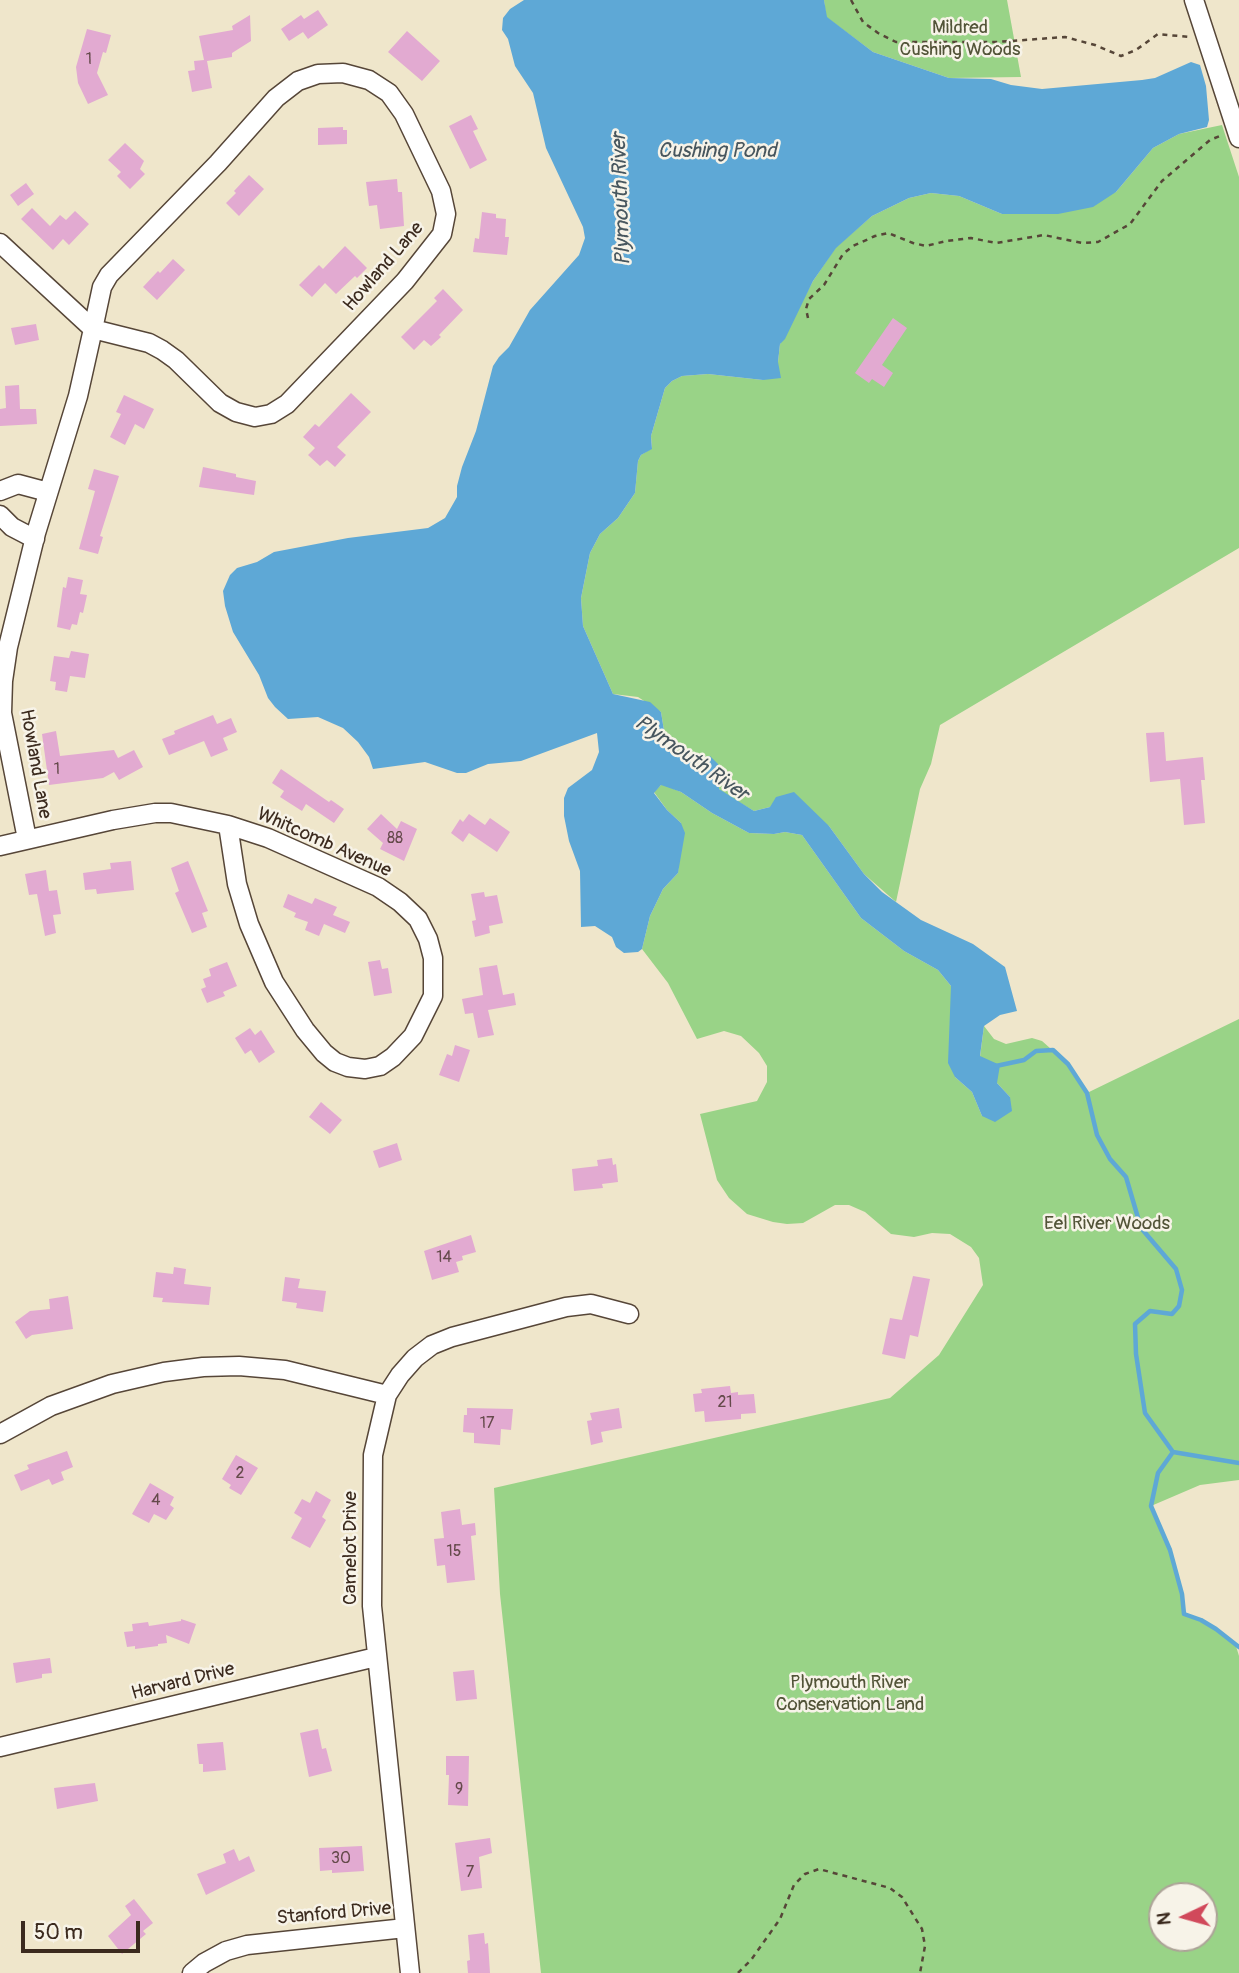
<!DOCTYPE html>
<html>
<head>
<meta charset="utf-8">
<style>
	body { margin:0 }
	#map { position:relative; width:1239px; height:1973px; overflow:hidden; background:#efe6cb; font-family:Pangolin,sans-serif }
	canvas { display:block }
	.north { position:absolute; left:1148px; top:1882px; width:70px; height:70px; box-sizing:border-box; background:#f7f3e8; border:2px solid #aca397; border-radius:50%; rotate:265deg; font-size:19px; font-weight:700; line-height:28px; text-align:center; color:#3b2a1e }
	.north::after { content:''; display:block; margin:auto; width:24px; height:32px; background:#d1495b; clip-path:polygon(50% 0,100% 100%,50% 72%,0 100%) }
	.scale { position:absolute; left:21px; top:1921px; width:119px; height:32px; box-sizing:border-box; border:4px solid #3b2a1e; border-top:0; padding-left:9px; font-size:21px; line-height:24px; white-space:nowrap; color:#3b2a1e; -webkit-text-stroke:5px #f7f3e8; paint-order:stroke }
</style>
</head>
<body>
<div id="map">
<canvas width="1239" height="1973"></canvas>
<div class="north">N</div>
<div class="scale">50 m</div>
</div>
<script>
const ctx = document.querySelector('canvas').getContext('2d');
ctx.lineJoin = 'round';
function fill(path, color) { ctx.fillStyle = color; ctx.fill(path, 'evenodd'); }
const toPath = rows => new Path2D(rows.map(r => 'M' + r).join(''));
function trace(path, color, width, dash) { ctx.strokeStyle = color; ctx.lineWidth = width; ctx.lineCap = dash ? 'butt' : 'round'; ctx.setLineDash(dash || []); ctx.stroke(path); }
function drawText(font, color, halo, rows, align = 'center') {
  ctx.font = font + ' Pangolin,sans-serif'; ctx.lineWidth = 5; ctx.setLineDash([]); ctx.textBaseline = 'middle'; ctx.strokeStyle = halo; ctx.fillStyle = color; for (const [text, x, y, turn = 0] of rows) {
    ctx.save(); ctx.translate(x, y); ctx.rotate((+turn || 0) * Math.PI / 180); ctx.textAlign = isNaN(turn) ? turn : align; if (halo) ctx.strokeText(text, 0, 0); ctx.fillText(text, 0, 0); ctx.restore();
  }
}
const green = toPath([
	[824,0,1007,0,1021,77,949,78,873,52,826,17],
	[1222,125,1239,177,1239,548,940,725,931,764,920,789,896,902,864,874,829,826,770,807,754,811,725,794,719,789,718,764,682,759,666,743,661,712,638,697,613,694,583,626,581,598,590,553,600,534,618,518,635,493,638,461,641,455,652,448,651,436,665,388,672,381,682,376,708,374,763,380,778,362,780,344,813,281,836,247,872,216,909,198,931,193,959,196,1002,214,1116,192,1153,148,1179,134],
	[662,784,681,792,712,813,749,833,774,834,785,832,802,835,861,918,904,951,938,970,951,986,951,1018,955,1077,972,1092,982,1116,1010,1097,997,1083,980,1057,984,1026,994,1039,1006,1044,1032,1038,1042,1041,1068,1064,1087,1093,1239,1019,1239,1480,1200,1485,1151,1506,1170,1550,1182,1594,1184,1614,1201,1620,1216,1629,1235,1643,1239,1656,1239,1973,541,1973,500,1594,494,1488,890,1398,939,1355,983,1285,979,1258,971,1247,950,1234,932,1233,914,1237,891,1234,865,1212,849,1205,835,1205,803,1223,787,1224,773,1222,747,1214,729,1198,717,1180,700,1114,757,1101,767,1082,767,1066,759,1053,741,1036,724,1031,697,1039,668,983,642,949,650,916,663,889,678,873,681,823,667,810,654,792],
	[1162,1896,1204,1896,1204,1938,1162,1938]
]);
const water = toPath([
	[524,0,824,0,827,17,873,52,949,78,991,79,1011,85,1042,89,1142,80,1155,78,1191,62,1200,65,1206,86,1209,120,1207,127,1179,134,1153,148,1116,192,1093,207,1058,214,1002,214,959,196,931,193,909,198,872,216,836,248,813,281,785,339,780,344,778,362,781,378,763,380,708,374,682,376,672,381,665,388,651,436,652,449,641,455,638,461,635,493,618,518,600,534,590,553,581,598,583,626,613,694,650,702,661,712,666,743,682,759,695,760,710,756,718,764,719,789,754,811,770,807,776,797,794,792,829,826,864,874,882,892,921,920,973,944,1005,967,1017,1011,1000,1015,984,1026,980,1056,1000,1065,997,1083,1010,1097,1012,1111,995,1122,982,1116,972,1092,955,1077,948,1063,951,986,938,970,904,951,861,918,802,835,785,832,774,834,749,833,712,813,681,792,661,785,654,793,667,810,681,823,685,833,678,873,663,889,650,916,642,949,638,952,624,953,616,947,612,937,595,926,581,927,580,871,569,841,564,816,564,798,568,788,592,770,599,752,597,733,521,761,488,764,466,773,457,773,425,762,373,769,369,757,358,742,343,728,318,717,288,719,275,707,268,698,259,675,233,632,225,606,223,591,230,575,237,568,257,562,274,552,348,538,428,528,445,518,457,497,457,486,462,467,476,431,493,366,499,357,509,347,530,310,579,255,585,238,583,227,546,148,533,93,515,66,508,39,502,30,503,18,510,9]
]);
const stream = toPath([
	[996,1066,1024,1060,1036,1051,1053,1050,1068,1064,1087,1093,1097,1135,1110,1159,1126,1177,1141,1228,1176,1269,1182,1290,1179,1306,1172,1314,1150,1311,1135,1324,1136,1354,1145,1413,1173,1452,1158,1473,1151,1506,1170,1550,1182,1594,1184,1614,1201,1620,1216,1629,1239,1647],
	[1173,1452,1239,1463]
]);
const building = toPath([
	[318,10,328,25,308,39,303,32,289,41,281,29,301,15,304,19],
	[250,15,251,41,232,53,232,57,207,61,212,88,192,92,188,71,195,70,194,61,204,60,199,36,233,30,232,26],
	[87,29,111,35,106,53,103,52,97,73,108,95,88,104,78,83,76,67],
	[407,31,440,61,422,81,388,52],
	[471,115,478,129,473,131,487,160,470,169,449,126],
	[343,127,343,130,347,130,347,144,318,145,318,128],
	[125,143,144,161,140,169,145,174,130,189,117,176,121,172,108,160],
	[249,175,264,189,239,216,226,203,236,193,234,191],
	[397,179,398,192,402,192,404,226,380,229,377,205,369,206,366,182],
	[26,183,34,194,18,206,10,195],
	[32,208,50,226,60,215,66,220,75,211,89,224,69,245,63,239,53,250,21,219],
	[482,212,496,214,496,218,506,219,505,237,509,237,507,255,473,252,475,238,479,239],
	[345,246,367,268,357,278,355,276,336,294,325,283,312,297,299,285,319,265,323,269],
	[173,259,185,270,157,300,143,287,158,271,160,273],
	[443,289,463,310,439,335,441,337,431,346,424,340,414,350,401,337,437,301,434,298],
	[893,318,907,328,882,365,893,373,884,387,872,379,869,383,855,373],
	[36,324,39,340,15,345,11,328],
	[19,385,20,409,36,409,37,424,0,426,0,409,6,408,5,386],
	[351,393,371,412,337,447,346,455,335,467,327,460,320,466,308,455,315,448,303,437,315,424,319,427],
	[124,395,154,409,144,429,135,424,125,445,110,437,121,414,116,412],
	[203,467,236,474,236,477,256,481,254,495,199,487],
	[94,469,119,476,100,536,103,537,98,554,79,549,95,491,88,489],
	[68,577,83,580,80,594,87,595,83,613,80,612,77,625,72,624,70,630,57,627,63,587,66,588],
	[71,651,89,654,85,678,70,676,67,692,55,690,56,682,50,681,54,656,69,658],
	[213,715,217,724,231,718,237,732,223,738,228,750,211,757,204,741,169,755,162,739,175,734,174,731],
	[56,731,60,756,114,750,118,758,134,750,143,767,119,780,114,772,103,778,49,785,42,734],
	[1164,732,1166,761,1203,757,1205,780,1201,780,1205,823,1184,825,1180,779,1150,782,1146,733],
	[281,769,329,802,331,800,344,809,334,823,306,804,302,811,280,797,284,791,272,783],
	[381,814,397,829,401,821,417,829,404,861,380,849,383,843,367,829],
	[469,814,485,825,490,818,510,832,497,852,469,833,463,842,451,833,460,819,463,822],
	[131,861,134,890,97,894,96,889,85,890,83,873,111,869,110,863],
	[188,861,208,911,202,913,207,927,192,933,175,893,179,891,171,868],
	[46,870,49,891,57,890,61,914,53,915,56,933,45,936,37,894,29,895,25,874],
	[484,892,485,897,497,895,503,923,489,926,490,933,475,937,472,921,476,920,471,894],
	[288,894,312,904,315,898,337,907,333,915,350,922,345,933,324,924,319,936,305,930,308,922,294,917,296,913,283,907],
	[380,960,382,969,388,968,392,993,374,996,368,962],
	[227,962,237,986,223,992,225,996,207,1003,201,989,206,987,203,979,211,976,209,969],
	[497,965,503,995,514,993,516,1005,488,1010,494,1035,478,1038,473,1013,465,1014,462,999,483,995,479,968],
	[250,1028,255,1035,261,1030,275,1052,259,1063,251,1050,245,1054,235,1038],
	[455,1045,470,1050,459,1082,439,1075,447,1054,452,1056],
	[321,1102,342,1120,330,1134,309,1117],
	[397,1143,402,1160,379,1168,373,1151],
	[612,1158,613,1165,616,1164,618,1182,602,1184,603,1188,574,1191,572,1169,598,1166,597,1160],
	[471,1235,476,1252,462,1256,463,1260,456,1262,459,1272,432,1280,424,1251],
	[174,1267,186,1269,184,1284,211,1287,209,1305,162,1302,163,1298,153,1297,156,1272,173,1274],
	[913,1276,930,1279,918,1337,910,1335,905,1359,882,1354,890,1318,902,1320],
	[285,1277,300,1279,298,1288,326,1291,323,1312,296,1308,297,1303,282,1301],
	[68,1296,73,1329,32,1335,26,1339,15,1322,30,1311,50,1309,49,1299],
	[730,1386,731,1393,738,1392,738,1395,754,1394,756,1413,741,1414,741,1419,705,1422,704,1411,695,1412,693,1394,702,1393,701,1389],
	[467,1408,513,1409,511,1430,501,1429,500,1445,474,1443,474,1433,463,1432,464,1415,467,1415],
	[619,1408,622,1428,601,1432,603,1442,591,1445,587,1421,592,1420,590,1413],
	[67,1451,73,1467,61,1472,64,1480,52,1485,49,1479,21,1491,14,1475,29,1469,27,1465],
	[236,1455,258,1468,241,1495,229,1488,231,1485,222,1479],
	[150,1483,174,1497,170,1505,174,1508,166,1520,154,1514,149,1523,132,1514],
	[316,1491,331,1500,322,1517,326,1520,310,1548,291,1538,302,1518,294,1513,302,1499,310,1503],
	[460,1509,462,1525,475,1523,476,1535,471,1536,475,1580,447,1583,445,1565,437,1566,434,1539,444,1538,441,1512],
	[181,1619,196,1624,189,1644,166,1635,167,1643,158,1644,158,1646,135,1649,135,1646,127,1647,124,1632,133,1631,132,1624,148,1622,149,1626,181,1621],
	[50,1658,52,1673,42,1674,42,1678,16,1683,13,1663],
	[474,1670,477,1699,456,1701,453,1672],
	[318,1729,322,1749,326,1748,332,1771,309,1777,300,1733],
	[223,1742,226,1770,203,1772,203,1764,199,1764,197,1744],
	[446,1756,469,1756,468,1806,448,1805,449,1775,446,1775],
	[95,1783,98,1801,57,1809,54,1788],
	[490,1838,492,1853,479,1857,482,1888,461,1891,455,1843],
	[362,1846,364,1871,332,1873,332,1870,320,1871,319,1848],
	[234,1849,239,1861,249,1856,255,1871,206,1895,197,1874,226,1863,223,1854],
	[134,1899,153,1923,143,1931,146,1934,122,1954,108,1936,131,1915,125,1906],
	[484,1933,485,1944,488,1943,490,1973,468,1973,467,1961,470,1960,468,1935]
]);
const path = toPath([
	[851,0,863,22,878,33,896,42,997,42,1065,37,1095,45,1121,56,1136,50,1158,34,1189,37],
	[808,318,806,309,809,299,824,285,843,254,853,246,875,236,888,233,913,243,926,246,946,241,971,238,996,243,1044,235,1082,243,1098,242,1130,224,1162,181,1210,140,1220,136],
	[738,1973,751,1960,780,1919,794,1885,805,1874,819,1869,890,1888,902,1897,922,1929,925,1946,920,1973]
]);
const minor = toPath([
	[1194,0,1239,138],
	[0,243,93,329],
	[0,491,18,484,48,492],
	[0,515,12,527,35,539],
	[27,839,2,713,3,681,8,647,36,533,78,396,93,329,149,343,162,350,176,360,220,403,236,412,255,417,271,414,287,404,405,281,442,234,446,214,441,191,404,114,389,93,369,80,343,73,318,74,298,81,276,98,218,163,109,275,102,287,93,329],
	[0,846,113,820,155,813,171,813,228,825,268,838,378,887,400,902,418,919,428,939,433,958,433,996,413,1036,393,1057,380,1066,365,1069,348,1067,335,1062,324,1053,305,1030,274,982,249,924,237,884,228,825],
	[0,1434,51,1406,112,1384,164,1372,203,1367,239,1366,285,1370,387,1395],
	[0,1747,376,1657],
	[192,1973,204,1963,226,1951,247,1945,405,1928],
	[410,1973,372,1606,373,1455,387,1395,400,1375,415,1358,432,1345,452,1337,566,1307,591,1304,629,1314]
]);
const numberNames = [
	["1",89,60],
	["1",57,770],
	["88",395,839],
	["14",444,1258],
	["21",725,1403],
	["17",487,1424],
	["2",240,1474],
	["4",156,1501],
	["15",454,1552],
	["9",459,1790],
	["30",341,1859],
	["7",470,1873]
];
const parkNames = [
	["Mildred",960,28],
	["Cushing Woods",960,50],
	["Eel River Woods",1107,1224],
	["Plymouth River",850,1683],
	["Conservation Land",850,1705]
];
const streetNames = [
	["Howland Lane",384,267,-49],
	["Howland Lane",35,764,80],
	["Whitcomb Avenue",324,843,24],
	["Camelot Drive",351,1548,-90],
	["Harvard Drive",183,1682,-14],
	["Stanford Drive",334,1914,-5]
];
const waterNames = [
	["Cushing Pond",717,152],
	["Plymouth River",622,199,-92],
	["Plymouth River",691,759,35]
];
fill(green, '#99d387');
fill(water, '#5ea8d6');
trace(stream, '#5ea8d6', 4.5);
fill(building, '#e2aad1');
trace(minor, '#564638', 21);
trace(path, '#564638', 2.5, [5, 5]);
trace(minor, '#fff', 18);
drawText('16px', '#654a4b', null, numberNames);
drawText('19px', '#525438', '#f7f3e8', parkNames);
drawText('19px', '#3b2a1e', '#f7f3e8', streetNames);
drawText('italic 21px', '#47565e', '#f7f3e8', waterNames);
</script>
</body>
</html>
